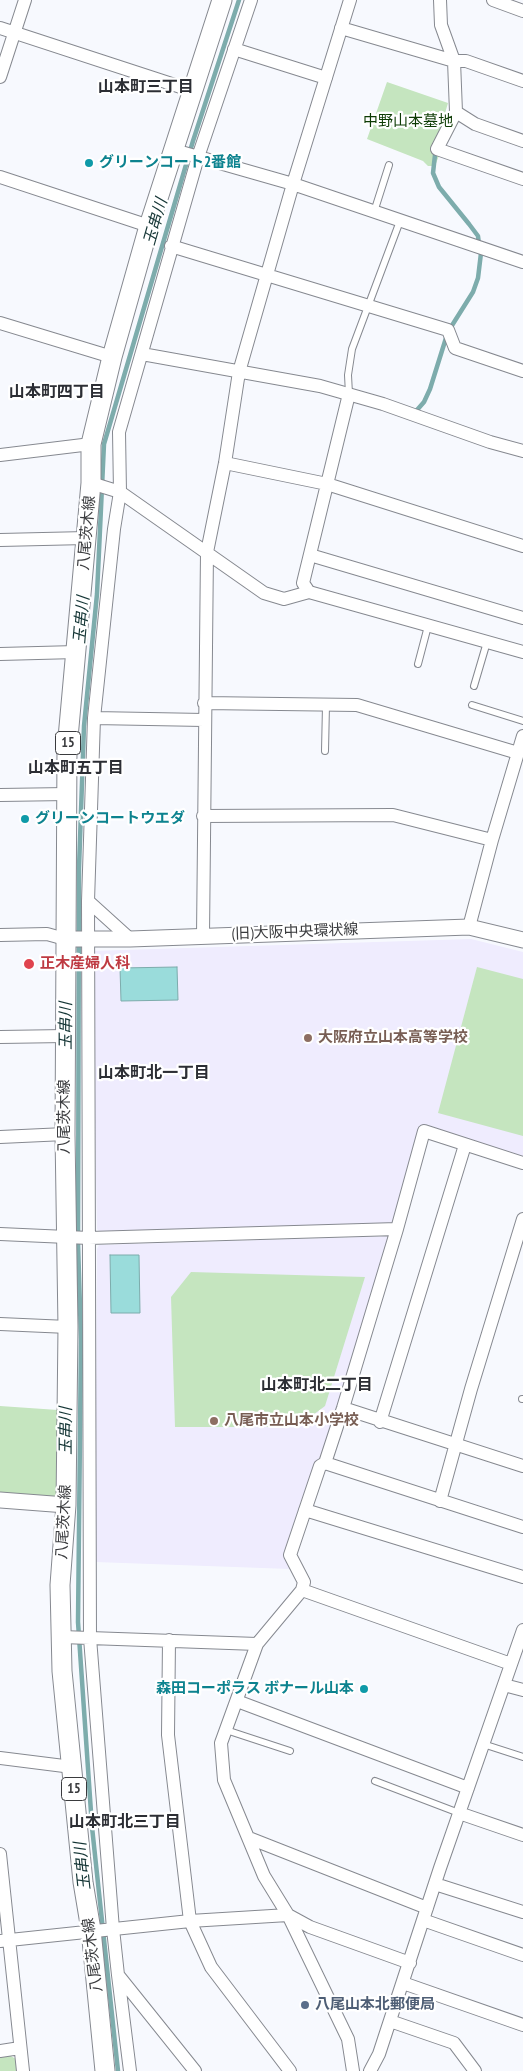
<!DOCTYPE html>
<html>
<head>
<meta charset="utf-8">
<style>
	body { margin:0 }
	canvas { display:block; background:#f7f9fe }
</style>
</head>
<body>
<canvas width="523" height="2071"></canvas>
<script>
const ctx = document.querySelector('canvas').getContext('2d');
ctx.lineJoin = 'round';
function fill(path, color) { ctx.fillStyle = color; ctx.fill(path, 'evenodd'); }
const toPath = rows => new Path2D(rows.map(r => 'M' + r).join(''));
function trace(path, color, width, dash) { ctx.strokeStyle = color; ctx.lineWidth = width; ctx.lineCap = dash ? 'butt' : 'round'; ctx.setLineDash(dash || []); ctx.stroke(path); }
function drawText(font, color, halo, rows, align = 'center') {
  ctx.font = font + ' "PT Sans Narrow","Noto Sans JP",sans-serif'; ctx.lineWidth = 4.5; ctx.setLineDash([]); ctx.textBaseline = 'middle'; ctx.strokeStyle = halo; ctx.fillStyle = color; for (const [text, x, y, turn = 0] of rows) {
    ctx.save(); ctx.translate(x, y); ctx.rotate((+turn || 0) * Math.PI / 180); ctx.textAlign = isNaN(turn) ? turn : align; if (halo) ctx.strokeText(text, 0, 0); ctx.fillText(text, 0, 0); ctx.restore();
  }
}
const education = toPath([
	[471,939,523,952,523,1158,421,1125,392,1226,102,1234,97,1229,92,951],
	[392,1236,309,1497,303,1496,283,1555,290,1569,95,1562,97,1249,99,1245]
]);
const green = toPath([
	[387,82,448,103,441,127,440,153,435,166,428,166,423,161,367,139],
	[477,967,523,979,523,1136,438,1113],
	[191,1272,365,1277,325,1406,297,1427,175,1427,171,1297],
	[0,1406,58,1410,59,1497,0,1492],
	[9,2055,16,2059,18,2071,0,2071,0,2056]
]);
const water = toPath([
	[177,967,178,1000,121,1001,120,968,177,967],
	[110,1255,139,1255,140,1313,111,1313,110,1255]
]);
const stream = toPath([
	[435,155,433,173,439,187,469,224,478,236,479,244],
	[451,327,473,292,478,278,481,253],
	[417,410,424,402,430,389,446,338],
	[118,2071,92,1827,78,1622,81,1339,78,1243,79,868,84,726,97,594,104,444,193,141,239,0]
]);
const service = toPath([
	[374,212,389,165],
	[349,394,348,375,352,349,400,221],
	[418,664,428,626],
	[474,686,487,642],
	[472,705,523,721],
	[325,751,326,705],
	[522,1399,523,1399],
	[226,1730,290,1751],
	[483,1744,523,1757],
	[375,1781,459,1813]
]);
const minor = toPath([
	[440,0,441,25,454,61,456,112,475,124,523,141],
	[493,0,523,11],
	[0,28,193,91],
	[341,28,454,61,466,61,523,81],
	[234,49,326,78],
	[0,77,25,0],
	[456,112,437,149,523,179],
	[174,150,293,184,523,262],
	[0,177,149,226],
	[171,246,448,330,455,348,523,371],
	[0,323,112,357],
	[142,354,320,386,383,404,490,442,523,451],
	[0,455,91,444],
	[225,463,327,484,523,546],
	[91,483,120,492,264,593,284,599,309,592,523,652],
	[0,540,86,538],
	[310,555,523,618],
	[309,592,303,583,349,394],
	[0,654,76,652],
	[204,703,357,705,518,753],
	[94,718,204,720],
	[0,795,67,794],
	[203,816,393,815,492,840],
	[88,901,90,1638,113,1929,118,1975,195,2071],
	[469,927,492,840,523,736],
	[0,935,47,934,65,939],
	[203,935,207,552,225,463,239,372,293,184,350,0],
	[130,939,88,901,94,718,114,529,120,492,119,432,198,157,251,0],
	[0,1037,65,1036],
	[0,1137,65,1134],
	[0,1234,89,1238,397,1229],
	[0,1324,68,1327],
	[343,1408,523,1466],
	[380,1422,465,1145],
	[325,1463,523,1527],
	[440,1501,471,1389,523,1219],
	[305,1510,523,1577],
	[302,1590,511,1664],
	[62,1637,257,1644],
	[169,1640,168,1735,190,1921,211,1967,290,2071],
	[504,1685,523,1690],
	[237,1701,468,1788],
	[0,1758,72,1767],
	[459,1813,523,1835],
	[249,1838,427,1908],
	[0,1854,23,2071],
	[435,1884,523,1912],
	[423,1920,523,1955],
	[0,1941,190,1921,288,1915,310,1927,410,1963],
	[118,1975,130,2071],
	[403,1983,523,2025],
	[390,2021,454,2043,475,2071],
	[0,2051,20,2048],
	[353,2071,348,2039,288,1915,264,1876,224,1780,221,1743,257,1644,302,1590,304,1582,290,1555,320,1466,325,1463,343,1408,397,1229,424,1131,523,1163],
	[370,2071,379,2054,440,1868,523,1630]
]);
const tertiary = toPath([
	[65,939,130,939,469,927,523,940],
	[0,1500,66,1505]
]);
const primary = toPath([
	[105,2071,91,1930,83,1882,62,1671,60,1585,66,1505,68,1327,65,1134,67,749,91,483,91,444,112,357,149,226,222,0]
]);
const markers = [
	[89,163,5,"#0f9aa8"],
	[25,819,5,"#0f9aa8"],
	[29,964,6,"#e0444e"],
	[308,1038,5,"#8d6e63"],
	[214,1421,5,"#8d6e63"],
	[364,1689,5,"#0f9aa8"],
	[305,2005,5,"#5c6f8a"]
];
const shields = [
	[68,743,25],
	[74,1789,25]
];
const shieldNames = [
	["15",68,743],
	["15",74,1789]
];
const parkNames = [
	["中野山本墓地",408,122]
];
const cultureNames = [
	["グリーンコート2番館",99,163],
	["グリーンコートウエダ",35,819],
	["森田コーポラス ボナール山本",354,1689,"right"]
];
const streetNames = [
	["八尾茨木線",87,533,-85],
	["(旧)大阪中央環状線",295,932,-2],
	["八尾茨木線",65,1117,-90],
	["八尾茨木線",64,1522,-87],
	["八尾茨木線",93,1955,-97]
];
const healthNames = [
	["正木産婦人科",40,964]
];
const educationNames = [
	["大阪府立山本高等学校",318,1038],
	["八尾市立山本小学校",224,1421]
];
const serviceNames = [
	["八尾山本北郵便局",315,2005]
];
const neighbourhoodNames = [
	["山本町三丁目",146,87],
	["山本町四丁目",57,392],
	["山本町五丁目",76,768],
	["山本町北一丁目",154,1073],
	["山本町北二丁目",317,1385],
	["山本町北三丁目",125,1822]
];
const waterNames = [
	["玉串川",156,222,-74],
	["玉串川",82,620,-85],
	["玉串川",66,1026,-90],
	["玉串川",66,1431,-90],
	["玉串川",83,1866,-96]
];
fill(education, '#efecfe');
fill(green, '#c5e5bf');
fill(water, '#9adcdb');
trace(water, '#7dacac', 1);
trace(stream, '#7dacac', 4.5);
trace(service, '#868990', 8);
trace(minor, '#868990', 14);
trace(tertiary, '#868990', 17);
trace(primary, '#868990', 21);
trace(service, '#fff', 6);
trace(minor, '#fff', 12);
trace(tertiary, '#fff', 15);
trace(primary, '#fff', 19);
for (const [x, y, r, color] of markers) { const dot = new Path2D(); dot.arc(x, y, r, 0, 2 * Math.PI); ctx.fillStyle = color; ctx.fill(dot); trace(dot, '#fff', 2); }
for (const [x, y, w] of shields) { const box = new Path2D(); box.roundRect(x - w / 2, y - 11.5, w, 23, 4); ctx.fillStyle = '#fff'; ctx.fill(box); trace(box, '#3a3b3e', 1); }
drawText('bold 14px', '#3a3b3e', null, shieldNames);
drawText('15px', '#0d3b04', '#fff', parkNames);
drawText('bold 15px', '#0d838f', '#fff', cultureNames, 'left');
drawText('15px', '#3a3b3e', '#fff', streetNames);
drawText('bold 15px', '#be3a42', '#fff', healthNames, 'left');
drawText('bold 15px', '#785e54', '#fff', educationNames, 'left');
drawText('bold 15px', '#4e5e75', '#fff', serviceNames, 'left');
drawText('bold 16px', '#2c2e34', '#fff', neighbourhoodNames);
drawText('italic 16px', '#133434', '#fff', waterNames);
</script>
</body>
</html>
